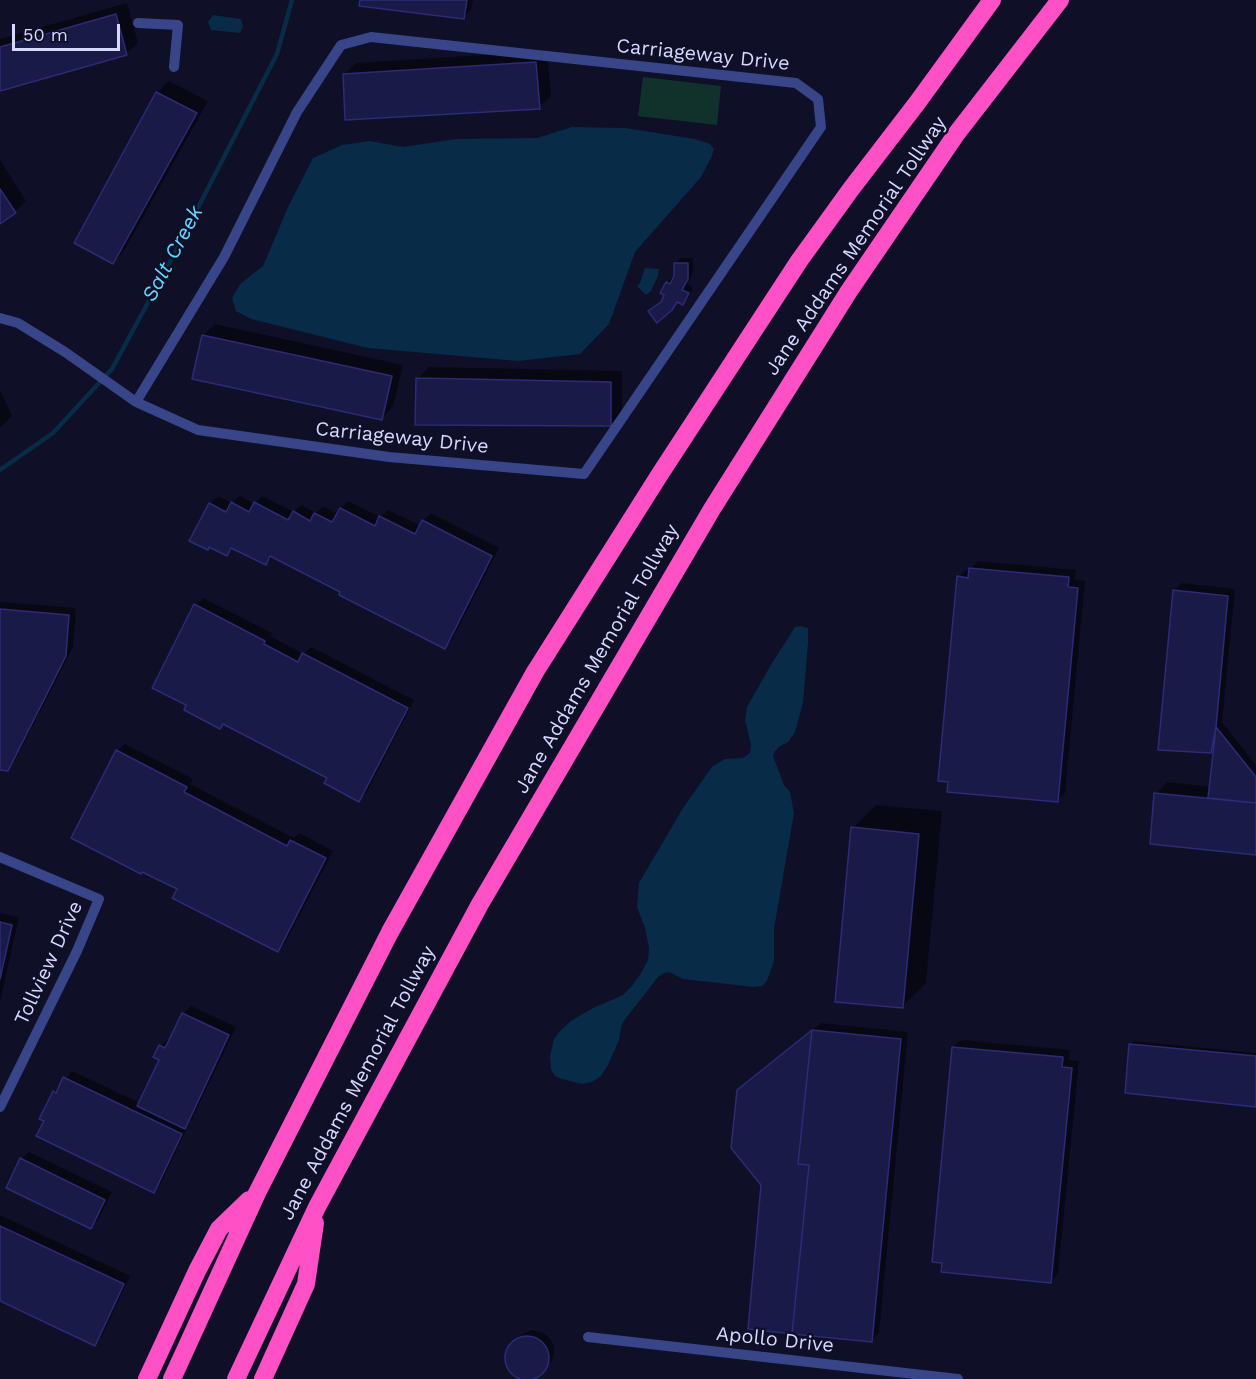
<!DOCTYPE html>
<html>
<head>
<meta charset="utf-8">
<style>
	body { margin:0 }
	#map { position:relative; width:1256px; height:1379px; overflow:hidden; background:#0f0f27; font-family:"Work Sans",sans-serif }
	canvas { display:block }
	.scale { position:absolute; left:12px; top:24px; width:108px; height:27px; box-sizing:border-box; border:3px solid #d5d8ff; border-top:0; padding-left:8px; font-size:18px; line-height:21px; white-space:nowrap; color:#d5d8ff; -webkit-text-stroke:4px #0f0f27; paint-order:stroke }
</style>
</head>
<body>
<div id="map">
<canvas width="1256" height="1379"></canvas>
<div class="scale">50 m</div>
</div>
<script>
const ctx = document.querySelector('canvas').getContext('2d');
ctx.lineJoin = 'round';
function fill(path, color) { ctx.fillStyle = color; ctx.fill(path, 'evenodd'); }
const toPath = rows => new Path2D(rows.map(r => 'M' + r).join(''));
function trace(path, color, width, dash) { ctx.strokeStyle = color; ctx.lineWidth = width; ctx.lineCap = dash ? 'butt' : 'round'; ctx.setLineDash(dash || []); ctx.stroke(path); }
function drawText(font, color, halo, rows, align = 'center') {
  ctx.font = font + ' "Work Sans",sans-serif'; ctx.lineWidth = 5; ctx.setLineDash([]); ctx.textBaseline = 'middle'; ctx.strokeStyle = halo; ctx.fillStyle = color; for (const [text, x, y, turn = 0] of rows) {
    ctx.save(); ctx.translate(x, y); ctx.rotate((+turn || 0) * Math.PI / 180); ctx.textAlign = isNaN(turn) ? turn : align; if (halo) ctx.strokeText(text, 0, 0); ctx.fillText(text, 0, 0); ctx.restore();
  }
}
const green = toPath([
	[643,77,721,86,717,125,638,116]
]);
const water = toPath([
	[213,15,241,19,243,26,240,33,211,30,208,22],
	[572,127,625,128,695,139,710,144,714,149,711,158,701,177,635,252,609,324,580,354,518,361,368,348,251,319,236,311,232,298,240,284,263,266,288,207,313,158,342,145,370,141,403,147,456,139,537,138],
	[645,268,659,269,658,276,651,291,646,295,637,286,640,283],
	[801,626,808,628,808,643,803,703,795,732,788,742,779,747,774,752,773,756,784,785,790,792,794,813,774,929,774,961,767,981,762,986,754,987,683,979,669,972,664,973,658,977,623,1022,621,1028,619,1040,608,1065,601,1076,592,1082,582,1084,562,1079,555,1076,551,1069,550,1056,554,1039,561,1030,571,1021,593,1008,623,995,632,986,641,973,648,960,649,948,645,928,637,907,639,883,683,808,712,767,725,759,743,758,750,753,751,745,745,720,747,707,772,663,795,627]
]);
const shadow = toPath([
	[362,0,473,0,471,10,464,17],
	[127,3,138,43,126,54,0,90,0,39],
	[547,51,551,96,539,107,344,75,356,63],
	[169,81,208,101,124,251,113,263,76,243,158,92],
	[0,160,26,201,15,212,0,222],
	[681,258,693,258,693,273,687,284,693,287,688,297,682,303,678,301,671,309,656,306,664,300,667,283,673,277,675,278,675,264],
	[215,324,403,365,393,406,382,418,203,336],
	[429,367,622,371,622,413,610,425,418,379],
	[0,390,12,416,0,428],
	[218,496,232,503,240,496,255,503,262,496,294,512,301,505,316,513,323,506,338,514,341,508,348,501,380,517,388,510,421,526,423,521,431,513,499,548,452,640,444,648,342,591,273,556,266,564,234,547,227,555,210,546,191,540,210,503],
	[978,561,1076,570,1075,580,1085,581,1065,793,1057,801,959,577,966,570,970,570],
	[1182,583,1235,589,1222,722,1256,765,1256,853,1156,794,1167,782,1211,787,1215,746,1210,751,1174,590],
	[203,598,272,633,270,636,304,654,311,647,414,700,367,792,359,800,329,777,224,723,220,727,196,605],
	[0,602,76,608,73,647,15,761,7,769,0,769],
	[125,744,193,779,190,784,294,838,299,833,333,851,285,943,278,950,179,889,117,751],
	[876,805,942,811,926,983,902,1007,853,828],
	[0,913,19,917,0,1002],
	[191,1006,236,1027,192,1119,186,1125,188,1126,161,1183,153,1191,46,1121,54,1092,72,1071,140,1103,161,1060,160,1046,168,1039,171,1040,183,1014],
	[821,1023,908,1032,879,1333,871,1340,763,1184,746,1082],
	[961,1040,1070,1050,1069,1060,1079,1061,1058,1274,1051,1281,943,1261,953,1047],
	[1134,1041,1256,1053,1256,1105,1131,1044],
	[29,1152,112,1192,98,1220,91,1228,21,1159],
	[0,1215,130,1276,102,1336,95,1344,0,1299],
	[531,1330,543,1333,548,1336,554,1345,554,1351,552,1361,539,1375,530,1379,520,1378,516,1376,509,1369,507,1365,506,1355,510,1345,516,1338,526,1332]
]);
const stream = toPath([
	[0,470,53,433,112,369,170,262,277,54,292,0]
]);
const building = toPath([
	[360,0,467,0,464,19,359,6,360,0],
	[116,14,127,55,0,91,0,47,116,14],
	[536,62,540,109,345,120,343,74,536,62],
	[156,92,197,113,113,264,74,243,156,92],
	[0,189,16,213,0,224,0,189],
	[674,263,688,263,688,279,682,290,689,293,683,305,677,302,672,310,657,323,648,311,661,302,664,295,660,293,666,282,670,284,674,276,674,263],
	[202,335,392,376,382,420,192,379,202,335],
	[416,378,611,382,611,426,415,425,416,378],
	[231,502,249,512,254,502,288,520,293,511,310,521,314,513,332,522,340,508,375,526,379,516,415,534,422,520,492,556,445,649,339,595,340,592,270,556,266,565,231,548,227,556,209,547,208,550,189,541,209,503,226,512,231,502],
	[969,568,1069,577,1068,587,1078,588,1058,802,947,792,948,782,938,781,957,576,968,578,969,568],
	[1173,590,1228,596,1216,727,1211,753,1158,750,1173,590],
	[194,604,265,641,264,644,298,662,302,653,408,708,359,802,324,783,327,778,223,724,220,729,184,710,186,705,152,688,194,604],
	[0,609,69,615,66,656,8,771,0,770,0,609],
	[1216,727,1256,777,1256,803,1208,798,1216,727],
	[116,750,187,787,184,792,287,846,290,840,326,858,278,952,172,898,177,889,142,872,141,874,71,838,116,750],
	[1154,793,1256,803,1256,855,1150,844,1154,793],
	[851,827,919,834,903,1008,835,1002,851,827],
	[0,922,12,925,0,979,0,922],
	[182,1013,229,1035,185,1129,137,1106,159,1060,153,1057,159,1045,165,1048,182,1013],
	[812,1030,798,1164,809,1165,792,1334,748,1329,761,1185,731,1148,737,1090,812,1030],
	[812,1030,901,1039,872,1342,792,1334,809,1165,798,1164,812,1030],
	[1129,1044,1256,1056,1256,1107,1125,1093,1129,1044],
	[952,1047,1063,1057,1062,1067,1072,1068,1051,1283,941,1272,942,1263,932,1262,952,1047],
	[63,1077,182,1134,154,1193,36,1136,44,1121,39,1119,53,1091,56,1093,63,1077],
	[20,1158,105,1200,91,1229,6,1188,20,1158],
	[0,1226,124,1284,95,1346,0,1301,0,1226],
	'505 1358a22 22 0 1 1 44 0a22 22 0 1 1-44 0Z'
]);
const minor = toPath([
	[138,23,178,25,174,67],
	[371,37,796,83,818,99,821,127,584,474,389,457,198,430,136,402,224,257,297,112,341,45,371,37],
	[0,318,18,323,65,352,136,402],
	[0,857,99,899,77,951,0,1107],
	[588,1337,958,1379]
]);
const motorway = toPath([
	[147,1379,197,1271,219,1229,249,1200],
	[172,1379,257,1193,390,932,535,672,660,474,799,261,851,189,917,103,992,0],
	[236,1379,317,1207,480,904,712,509,849,291,957,133,1060,0],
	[263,1379,306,1284,315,1223]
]);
const streetNames = [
	["Carriageway Drive",703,55,6],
	["Jane Addams Memorial Tollway",856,246,-56],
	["Carriageway Drive",402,438,6],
	["Jane Addams Memorial Tollway",597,659,-60],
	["Tollview Drive",49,963,-65],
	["Jane Addams Memorial Tollway",358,1083,-62],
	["Apollo Drive",775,1340,6]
];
const waterNames = [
	["Salt Creek",173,254,-62]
];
fill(green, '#11322a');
fill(water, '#082b47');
fill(shadow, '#0007');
trace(stream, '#082b47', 4.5);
fill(building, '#1a1a49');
trace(building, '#2c2b76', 1.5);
trace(minor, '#384588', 10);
trace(motorway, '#ff50c6', 18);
drawText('20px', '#d5d8ff', '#0f0f27', streetNames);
drawText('italic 21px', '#63d5ff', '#0f0f27', waterNames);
</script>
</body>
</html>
